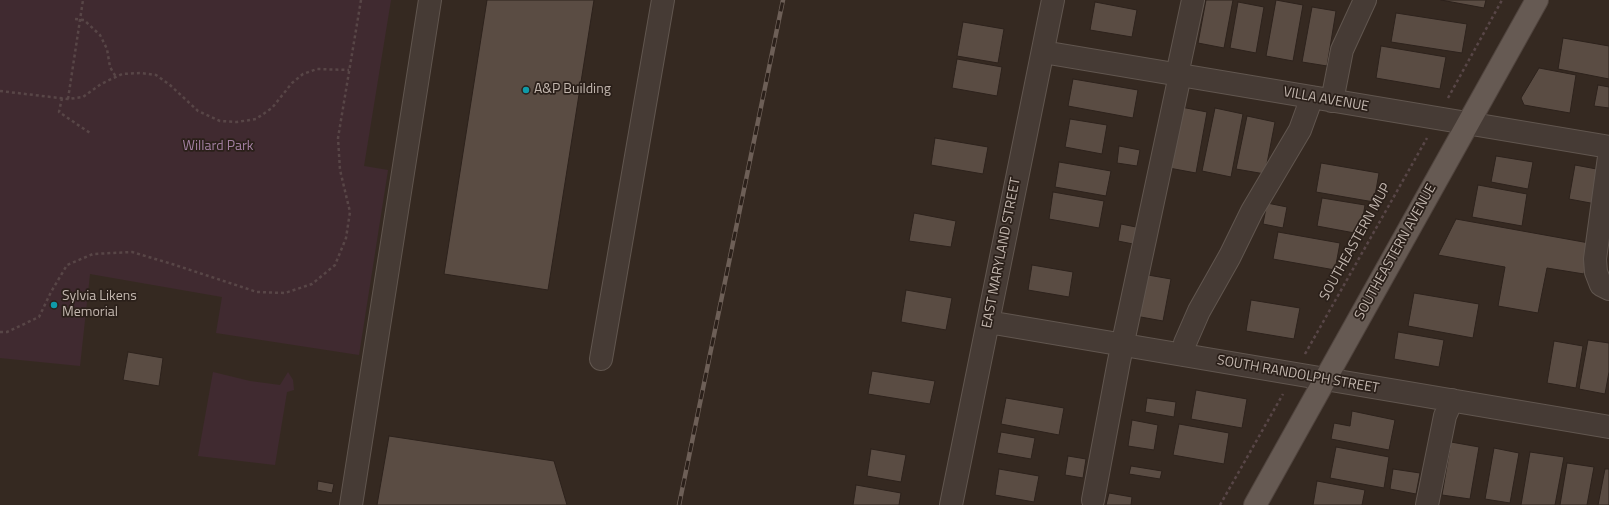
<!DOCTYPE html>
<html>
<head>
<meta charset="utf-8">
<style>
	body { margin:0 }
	canvas { display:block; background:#352921 }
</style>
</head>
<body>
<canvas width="1609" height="505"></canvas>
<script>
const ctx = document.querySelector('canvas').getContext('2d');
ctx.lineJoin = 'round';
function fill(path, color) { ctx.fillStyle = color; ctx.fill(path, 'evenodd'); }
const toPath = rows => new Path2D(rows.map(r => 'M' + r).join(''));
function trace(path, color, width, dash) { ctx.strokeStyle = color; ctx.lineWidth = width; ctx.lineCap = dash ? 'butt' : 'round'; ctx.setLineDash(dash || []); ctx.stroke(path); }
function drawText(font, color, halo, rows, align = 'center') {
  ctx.font = font + ' "Titillium Web",sans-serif'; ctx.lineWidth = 3.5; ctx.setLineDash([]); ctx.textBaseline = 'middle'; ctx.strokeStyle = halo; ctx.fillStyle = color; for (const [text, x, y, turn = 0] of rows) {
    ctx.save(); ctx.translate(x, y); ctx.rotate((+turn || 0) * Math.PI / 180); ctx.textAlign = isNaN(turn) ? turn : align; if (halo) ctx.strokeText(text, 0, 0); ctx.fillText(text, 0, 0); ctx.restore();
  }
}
const green = toPath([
	[0,0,391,0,364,166,388,170,359,355,216,333,222,297,90,274,80,366,0,358],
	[213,372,250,381,280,385,288,372,293,380,294,390,287,392,275,465,198,456]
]);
const building = toPath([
	[487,0,594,0,548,290,444,274,487,0],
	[1206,0,1233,0,1224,48,1198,43,1206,0],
	[1276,0,1303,5,1293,61,1266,56,1276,0],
	[1441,0,1486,0,1484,8,1441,0],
	[1095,2,1137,10,1132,37,1090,30,1095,2],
	[1238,2,1264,7,1256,53,1230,48,1238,2],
	[1312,7,1336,11,1327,66,1302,62,1312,7],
	[1396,13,1467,24,1462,53,1391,42,1396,13],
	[963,22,1004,29,998,63,957,56,963,22],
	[1563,38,1609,46,1609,79,1558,69,1563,38],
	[1381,46,1446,57,1440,89,1376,78,1381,46],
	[957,59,1002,67,997,96,952,88,957,59],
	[1539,68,1576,75,1570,113,1524,105,1521,98,1539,68],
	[1073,79,1138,90,1133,118,1068,106,1073,79],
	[1598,85,1609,87,1609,108,1594,106,1598,85],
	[1181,107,1207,112,1196,173,1169,168,1181,107],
	[1215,108,1243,114,1231,177,1202,171,1215,108],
	[1247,116,1275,122,1265,174,1236,169,1247,116],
	[1070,119,1107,125,1102,154,1065,147,1070,119],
	[935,138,988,147,983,174,931,165,935,138],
	[1119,146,1140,150,1137,166,1117,163,1119,146],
	[1496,156,1533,162,1528,189,1491,182,1496,156],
	[1059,162,1111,171,1106,196,1055,187,1059,162],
	[1321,163,1379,173,1374,202,1316,192,1321,163],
	[1575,165,1602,170,1596,204,1569,199,1575,165],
	[1478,185,1527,194,1522,226,1472,217,1478,185],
	[1053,192,1104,201,1099,228,1049,219,1053,192],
	[1322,198,1365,205,1360,234,1317,226,1322,198],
	[1267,203,1287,207,1283,228,1263,224,1267,203],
	[914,213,956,221,951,247,909,241,914,213],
	[1456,219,1589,243,1584,274,1547,268,1538,313,1498,306,1505,267,1438,255,1456,219],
	[1121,224,1141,228,1138,245,1118,241,1121,224],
	[1278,232,1340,243,1335,270,1273,259,1278,232],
	[1032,265,1073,272,1069,297,1028,290,1032,265],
	[1142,274,1171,279,1163,321,1135,316,1142,274],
	[906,290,952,298,946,330,901,322,906,290],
	[1414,293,1479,304,1473,338,1408,326,1414,293],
	[1251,300,1300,308,1294,339,1246,331,1251,300],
	[1398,332,1444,340,1439,367,1394,359,1398,332],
	[1588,340,1609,343,1609,372,1605,394,1579,389,1588,340],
	[1554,341,1583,346,1576,388,1547,383,1554,341],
	[128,352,163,358,159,386,123,380,128,352],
	[872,371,935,381,930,404,868,394,872,371],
	[1196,390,1247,399,1242,428,1191,419,1196,390],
	[1006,398,1064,408,1059,435,1001,424,1006,398],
	[1147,398,1176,402,1174,417,1145,412,1147,398],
	[1352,411,1395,420,1389,450,1331,439,1334,423,1350,426,1352,411],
	[1132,420,1158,425,1154,450,1128,446,1132,420],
	[1179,424,1229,433,1224,464,1173,455,1179,424],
	[1001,432,1035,438,1031,459,997,453,1001,432],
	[389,436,554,461,567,505,377,505,389,436],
	[1451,442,1479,447,1470,499,1442,495,1451,442],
	[1336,447,1389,457,1384,488,1330,478,1336,447],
	[1494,448,1519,453,1510,503,1485,499,1494,448],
	[871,449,906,455,901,482,867,476,871,449],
	[1530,452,1564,457,1555,505,1521,505,1530,452],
	[1068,456,1086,459,1083,478,1065,475,1068,456],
	[1567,463,1594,467,1587,505,1560,505,1567,463],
	[1131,466,1162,471,1160,479,1129,474,1131,466],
	[999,469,1039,476,1034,502,995,495,999,469],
	[1393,469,1420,473,1416,494,1390,489,1393,469],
	[1605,469,1609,469,1609,505,1598,505,1605,469],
	[318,481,334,484,332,493,317,490,318,481],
	[1317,481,1365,490,1362,505,1313,505,1317,481],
	[856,485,901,493,899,505,853,505,856,485],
	[1109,493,1132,497,1131,505,1106,505,1109,493]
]);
const path = toPath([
	[75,19,84,20,100,35,107,49,110,67,116,77],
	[0,91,68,99,83,97,101,84,122,74,141,73,156,75,170,85,198,111,220,121,237,122,256,119,272,108,292,83,303,74,317,69,349,70],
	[62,98,59,112,90,133],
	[1448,98,1502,0],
	[68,99,83,0],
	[0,332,7,332,39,317,51,292,67,265,93,254,132,252,172,264,257,292,285,293,312,284,335,265,346,238,350,212,340,170,338,138,361,0],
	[1305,354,1427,138],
	[1220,505,1283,394]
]);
const minor = toPath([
	[1043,52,1609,147],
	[1177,75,1193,0],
	[1332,101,1342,50,1365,0],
	[1609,157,1595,259,1596,272,1601,285,1609,289],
	[988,322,1609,427],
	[1183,355,1185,343,1199,311,1230,256,1252,211,1300,130,1312,97],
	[601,359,663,0],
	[1093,500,1119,361,1180,75],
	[351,505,430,0],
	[951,505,1053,0],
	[1427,505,1445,416,1452,400]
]);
const major = toPath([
	[1255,505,1537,0]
]);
const rail = toPath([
	[679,505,783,0]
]);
const markers = [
	[526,90,4,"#0f9aa8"],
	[54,305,4,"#0f9aa8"]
];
const poiNames = [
	["A&P Building",534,90],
	["Sylvia Likens",62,297],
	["Memorial",62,313]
];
const streetNames = [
	["VILLA AVENUE",1326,100,10],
	["SOUTHEASTERN MUP",1356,242,-61],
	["SOUTHEASTERN AVENUE",1396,252,-61],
	["EAST MARYLAND STREET",1002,253,-79],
	["SOUTH RANDOLPH STREET",1298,375,10]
];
const parkNames = [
	["Willard Park",218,147]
];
fill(green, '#402a30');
fill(building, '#5a4c43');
trace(building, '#2d221c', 1);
trace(minor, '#61564f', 24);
trace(major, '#50443e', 24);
trace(path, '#584647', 2.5, [3, 3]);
trace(minor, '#463b35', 22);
trace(major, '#665a53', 22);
trace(rail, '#6d5f57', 4.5);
trace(rail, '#2b201a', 3, [9]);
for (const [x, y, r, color] of markers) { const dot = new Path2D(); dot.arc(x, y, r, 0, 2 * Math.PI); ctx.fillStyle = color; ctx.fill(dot); trace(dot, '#2b201a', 1.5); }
drawText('14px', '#c3b7af', '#2b201a', poiNames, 'left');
drawText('14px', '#c3b7af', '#2b201a', streetNames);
drawText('14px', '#a27fa1', '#2b201a', parkNames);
</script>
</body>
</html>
